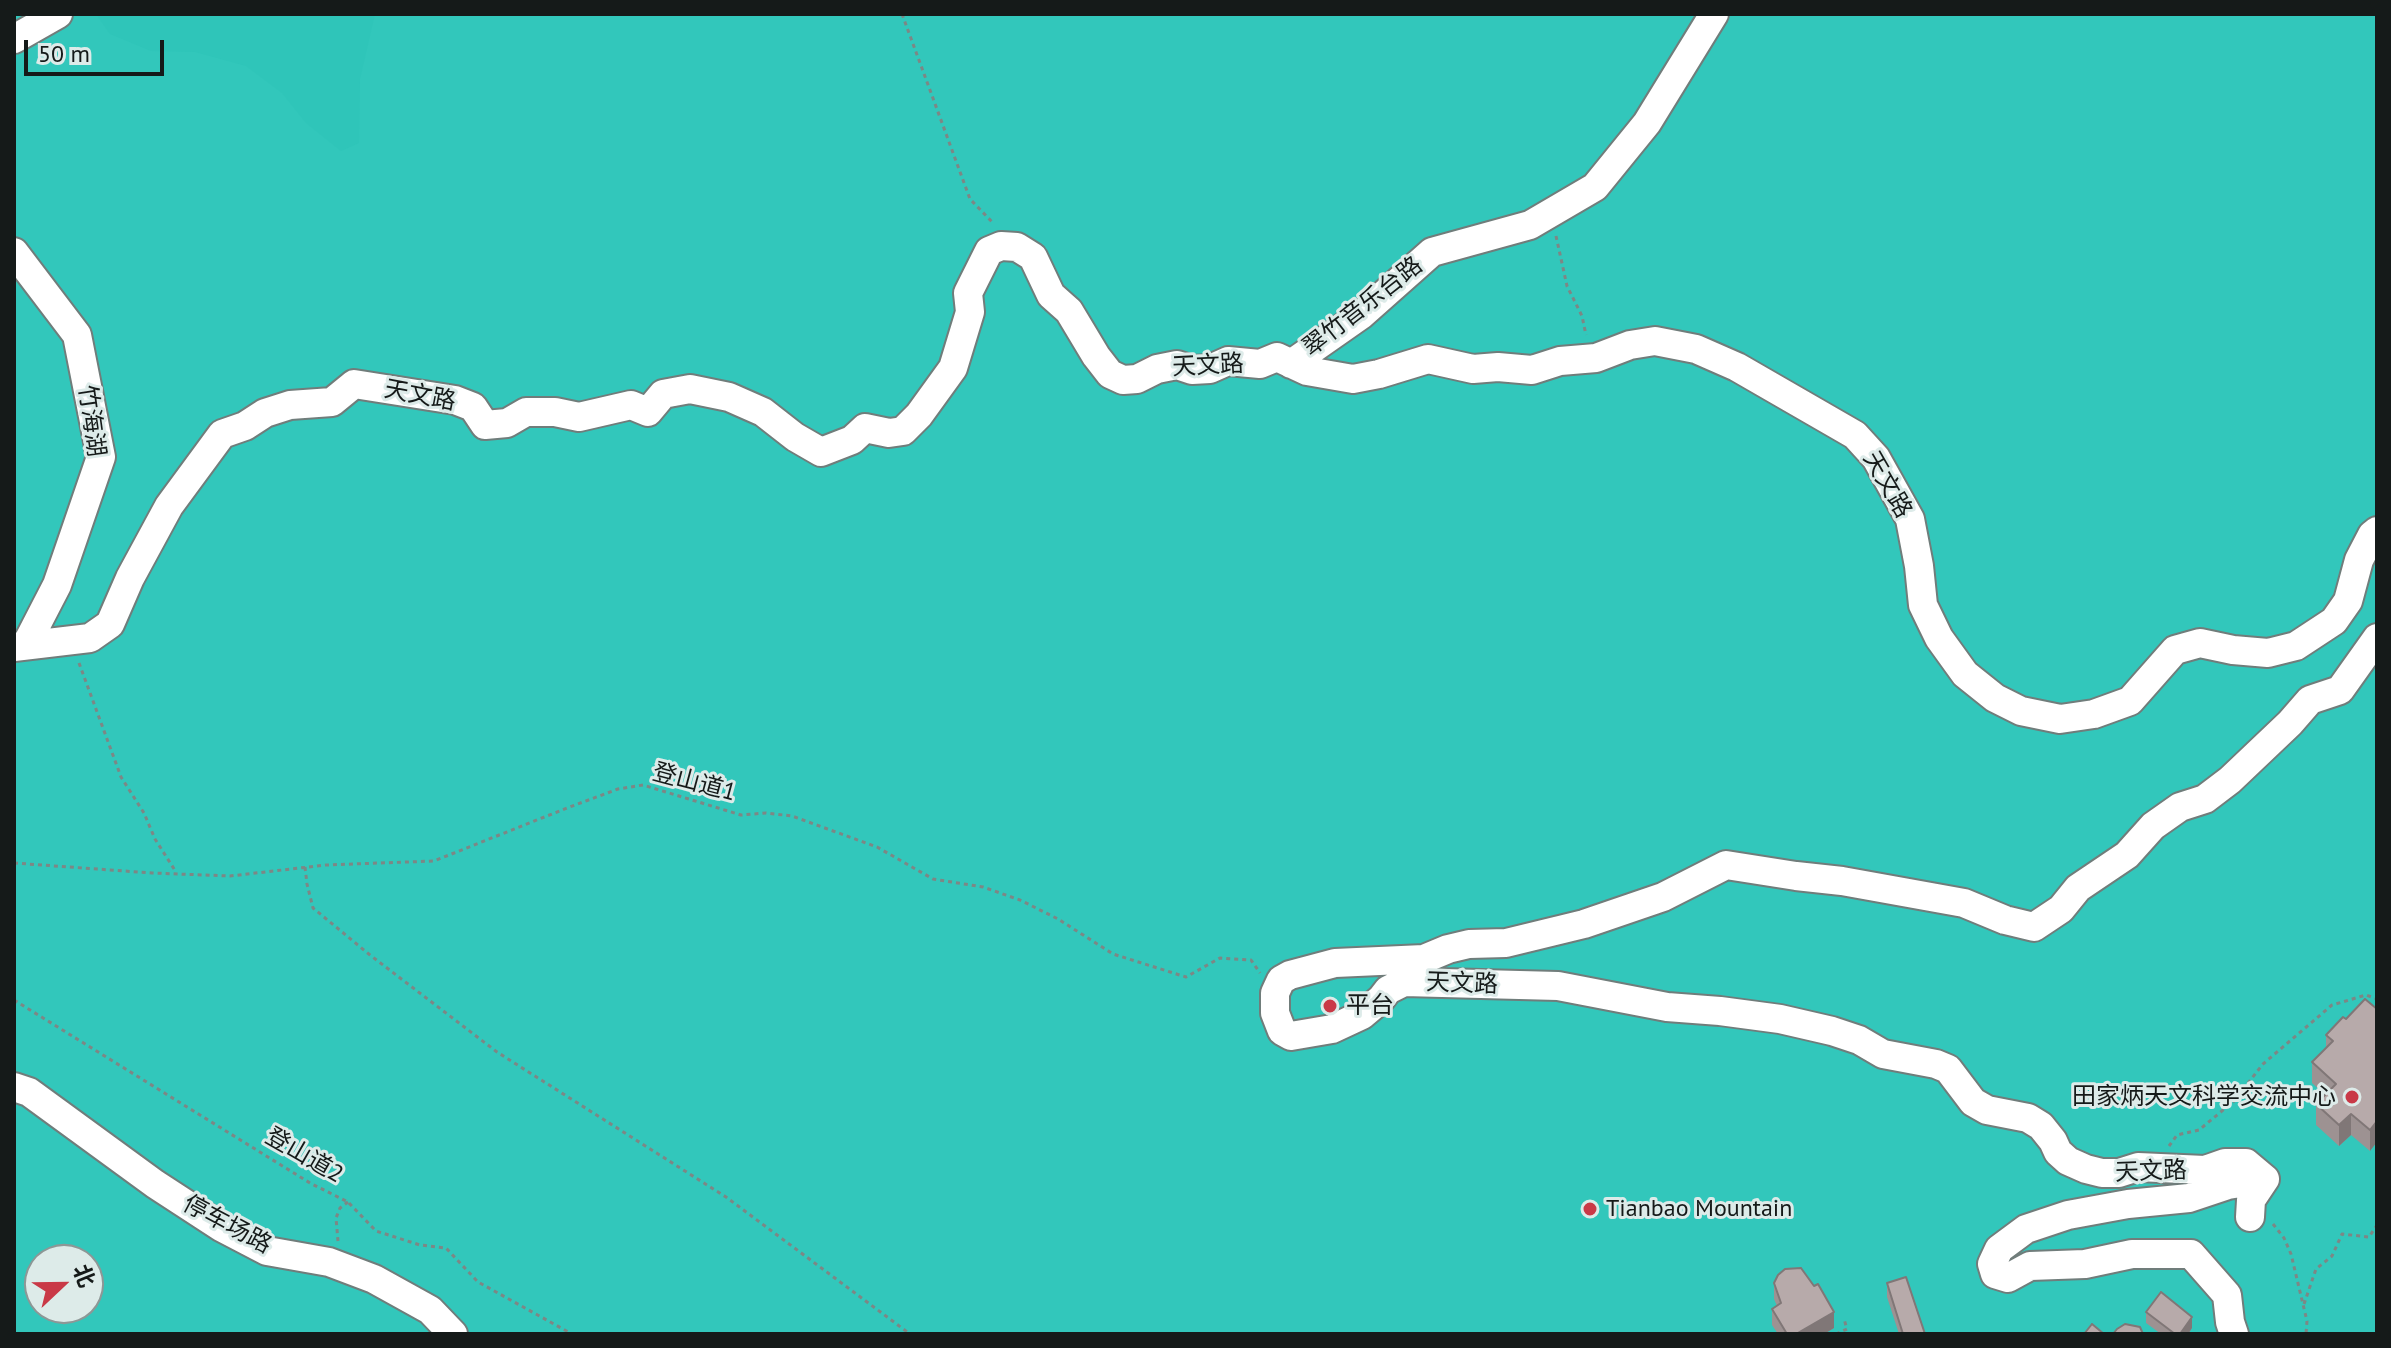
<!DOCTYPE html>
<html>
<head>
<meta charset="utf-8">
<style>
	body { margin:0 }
	#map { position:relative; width:2391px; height:1348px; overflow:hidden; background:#ddebe9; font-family:"PT Sans","Noto Sans SC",sans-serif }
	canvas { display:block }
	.frame { position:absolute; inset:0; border:16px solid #151a19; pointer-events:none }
	.north { position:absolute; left:24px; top:1244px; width:80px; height:80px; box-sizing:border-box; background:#ddebe9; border:2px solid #8d9796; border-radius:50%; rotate:68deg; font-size:22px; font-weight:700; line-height:32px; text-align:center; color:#151a19 }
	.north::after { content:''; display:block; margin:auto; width:28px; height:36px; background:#c93947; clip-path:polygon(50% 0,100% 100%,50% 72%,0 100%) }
	.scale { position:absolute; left:24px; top:40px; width:140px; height:36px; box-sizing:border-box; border:4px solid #151a19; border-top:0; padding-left:10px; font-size:24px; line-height:28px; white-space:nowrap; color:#151a19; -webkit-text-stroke:6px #ddebe9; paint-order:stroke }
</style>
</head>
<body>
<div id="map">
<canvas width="2391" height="1348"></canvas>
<div class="frame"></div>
<div class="north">北</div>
<div class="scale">50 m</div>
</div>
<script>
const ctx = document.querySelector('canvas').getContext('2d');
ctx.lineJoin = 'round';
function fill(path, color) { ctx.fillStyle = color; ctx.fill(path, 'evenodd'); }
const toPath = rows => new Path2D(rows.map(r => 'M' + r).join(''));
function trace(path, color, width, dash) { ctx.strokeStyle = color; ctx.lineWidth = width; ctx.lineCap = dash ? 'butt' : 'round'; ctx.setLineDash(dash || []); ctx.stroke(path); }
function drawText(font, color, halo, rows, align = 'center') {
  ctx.font = font + ' "PT Sans","Noto Sans SC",sans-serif'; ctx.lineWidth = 6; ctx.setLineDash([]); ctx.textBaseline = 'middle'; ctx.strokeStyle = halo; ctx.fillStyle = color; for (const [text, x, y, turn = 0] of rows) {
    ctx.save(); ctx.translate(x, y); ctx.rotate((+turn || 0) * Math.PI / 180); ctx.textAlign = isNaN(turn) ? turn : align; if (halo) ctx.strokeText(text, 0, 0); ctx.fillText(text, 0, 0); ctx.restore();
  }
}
const forest = toPath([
	[14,14,2377,14,2377,1334,14,1334],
	[40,1260,88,1260,88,1308,40,1308]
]);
const water = toPath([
	[96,14,375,14,360,79,359,143,341,151,306,123,282,93,246,66,195,52,151,51,110,34]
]);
const path = toPath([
	[902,14,970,199,994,224],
	[1556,236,1567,286,1582,316,1586,335],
	[79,663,121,777,144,813,155,839,176,872],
	[14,863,152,873,230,876,326,865,434,861,567,808,618,789,643,785,741,815,766,813,792,816,877,847,933,879,983,887,1020,900,1058,919,1113,954,1186,977,1220,958,1251,960,1260,973],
	[305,867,307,884,313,908,370,955,497,1052,726,1197,910,1334],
	[14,1000,310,1183,348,1202,376,1231,420,1245,446,1248,478,1282,572,1334],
	[2169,1146,2177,1135,2199,1130,2234,1101,2263,1064,2332,1005,2366,995,2377,999],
	[2273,1224,2284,1238,2291,1254,2307,1321,2306,1334],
	[338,1241,336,1218,340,1208,348,1202],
	[2304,1304,2316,1269,2332,1256,2342,1234,2369,1237,2377,1225],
	[1836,1334,1847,1329,1844,1319]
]);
const minor = toPath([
	[14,39,58,14],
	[14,252,77,335,101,457,57,585,26,645],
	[1291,364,1361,315,1432,252,1530,225,1595,187,1647,123,1714,14],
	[14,647,90,638,110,624,130,578,169,506,222,434,245,426,265,413,290,405,332,402,354,384,455,400,473,407,485,425,507,423,526,412,555,412,579,417,631,405,648,412,663,394,690,389,729,397,763,412,795,437,821,452,852,440,865,428,889,433,903,431,919,415,953,368,970,312,968,293,989,251,1001,246,1017,247,1033,257,1051,295,1069,311,1096,356,1110,374,1123,380,1137,379,1157,369,1177,365,1192,370,1210,369,1228,361,1260,364,1277,357,1307,371,1353,379,1379,374,1428,359,1473,369,1498,367,1532,370,1560,361,1596,358,1630,345,1655,341,1696,349,1737,367,1855,435,1876,458,1910,519,1919,566,1923,605,1939,638,1965,674,1995,698,2021,711,2060,719,2094,714,2130,701,2175,650,2200,643,2233,650,2268,653,2296,646,2334,621,2348,601,2359,560,2372,535,2377,531],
	[14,1087,29,1092,155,1184,221,1227,267,1251,329,1262,374,1279,430,1310,453,1334],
	[2265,1179,2246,1163,2225,1163,2205,1170,2138,1167,2119,1173,2102,1173,2086,1169,2068,1161,2058,1152,2053,1141,2041,1126,2028,1118,1987,1110,1973,1102,1948,1069,1936,1064,1883,1054,1859,1040,1832,1031,1780,1019,1720,1011,1667,1007,1558,986,1404,982,1388,990,1381,999,1362,1015,1332,1029,1291,1036,1282,1031,1275,1013,1275,993,1281,980,1290,975,1335,963,1424,959,1448,949,1469,944,1506,943,1584,924,1663,897,1726,865,1796,876,1842,881,1964,903,2005,920,2034,927,2061,909,2078,888,2127,855,2153,826,2180,807,2205,799,2230,780,2290,723,2310,700,2340,690,2377,638],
	[2250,1217,2251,1200,2265,1179],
	[2234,1334,2230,1322,2227,1295,2191,1254,2132,1254,2085,1264,2030,1266,2008,1278,1995,1274,1992,1264,1999,1249,2026,1229,2068,1215,2128,1204,2189,1198,2228,1185,2265,1179]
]);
const wall = toPath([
	[2377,1009,2370,1151,2351,1135,2339,1146,2316,1125,2316,1104,2325,1095,2312,1083,2312,1062,2326,1048,2326,1035,2346,1019],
	[1774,1283,1834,1328,1824,1334,1778,1334,1772,1325,1772,1309,1777,1306,1774,1299],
	[1887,1283,1925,1334,1899,1334,1887,1297],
	[2146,1312,2192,1328,2188,1334,2161,1334,2146,1323]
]);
const shadedWall = toPath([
	[2351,1114,2351,1135,2339,1146,2339,1125],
	[2377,1121,2377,1142,2370,1151,2370,1130],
	[1834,1312,1834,1328,1824,1334,1796,1334],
	[2192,1317,2192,1328,2188,1334,2180,1334]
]);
const building = toPath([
	[2365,999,2377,1009,2377,1121,2370,1130,2351,1114,2339,1125,2316,1104,2336,1084,2312,1062,2333,1041,2326,1035,2343,1017,2346,1019,2365,999],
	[1801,1268,1814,1286,1818,1284,1834,1312,1796,1334,1787,1334,1772,1309,1781,1303,1774,1283,1778,1275,1785,1269,1801,1268],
	[1906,1277,1925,1334,1903,1334,1887,1283,1906,1277],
	[2161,1292,2192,1317,2180,1334,2175,1334,2146,1312,2161,1292],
	[2092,1324,2104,1334,2084,1334,2092,1324],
	[2125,1324,2140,1327,2143,1334,2113,1334,2117,1329,2125,1324]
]);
const markers = [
	[1330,1006,8,"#c93947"],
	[2352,1097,8,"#c93947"],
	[1590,1209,8,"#c93947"]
];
const streetNames = [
	["翠竹音乐台路",1363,307,-38],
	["天文路",1208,366,-3],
	["天文路",420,396,11],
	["竹海湖",91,421,82],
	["天文路",1887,485,60],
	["登山道1",694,783,15],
	["天文路",1462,984,2],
	["登山道2",304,1156,30],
	["天文路",2151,1172,-2],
	["停车场路",227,1225,28]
];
const poiNames = [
	["平台",1346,1006],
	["田家炳天文科学交流中心",2336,1097,"right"],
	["Tianbao Mountain",1606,1209]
];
fill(forest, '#32c7bb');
fill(water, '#2fc5b9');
trace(minor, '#707d7b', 32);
trace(path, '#7d8785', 3, [4, 4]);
trace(minor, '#fff', 28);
fill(wall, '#9d9292');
fill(shadedWall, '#807777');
fill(building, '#b7aaaa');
trace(building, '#807777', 2);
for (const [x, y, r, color] of markers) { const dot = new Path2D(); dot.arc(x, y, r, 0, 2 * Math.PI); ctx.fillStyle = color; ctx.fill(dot); trace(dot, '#ddebe9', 3); }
drawText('24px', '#151a19', '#ddebe9', streetNames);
drawText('24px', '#151a19', '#ddebe9', poiNames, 'left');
</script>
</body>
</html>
